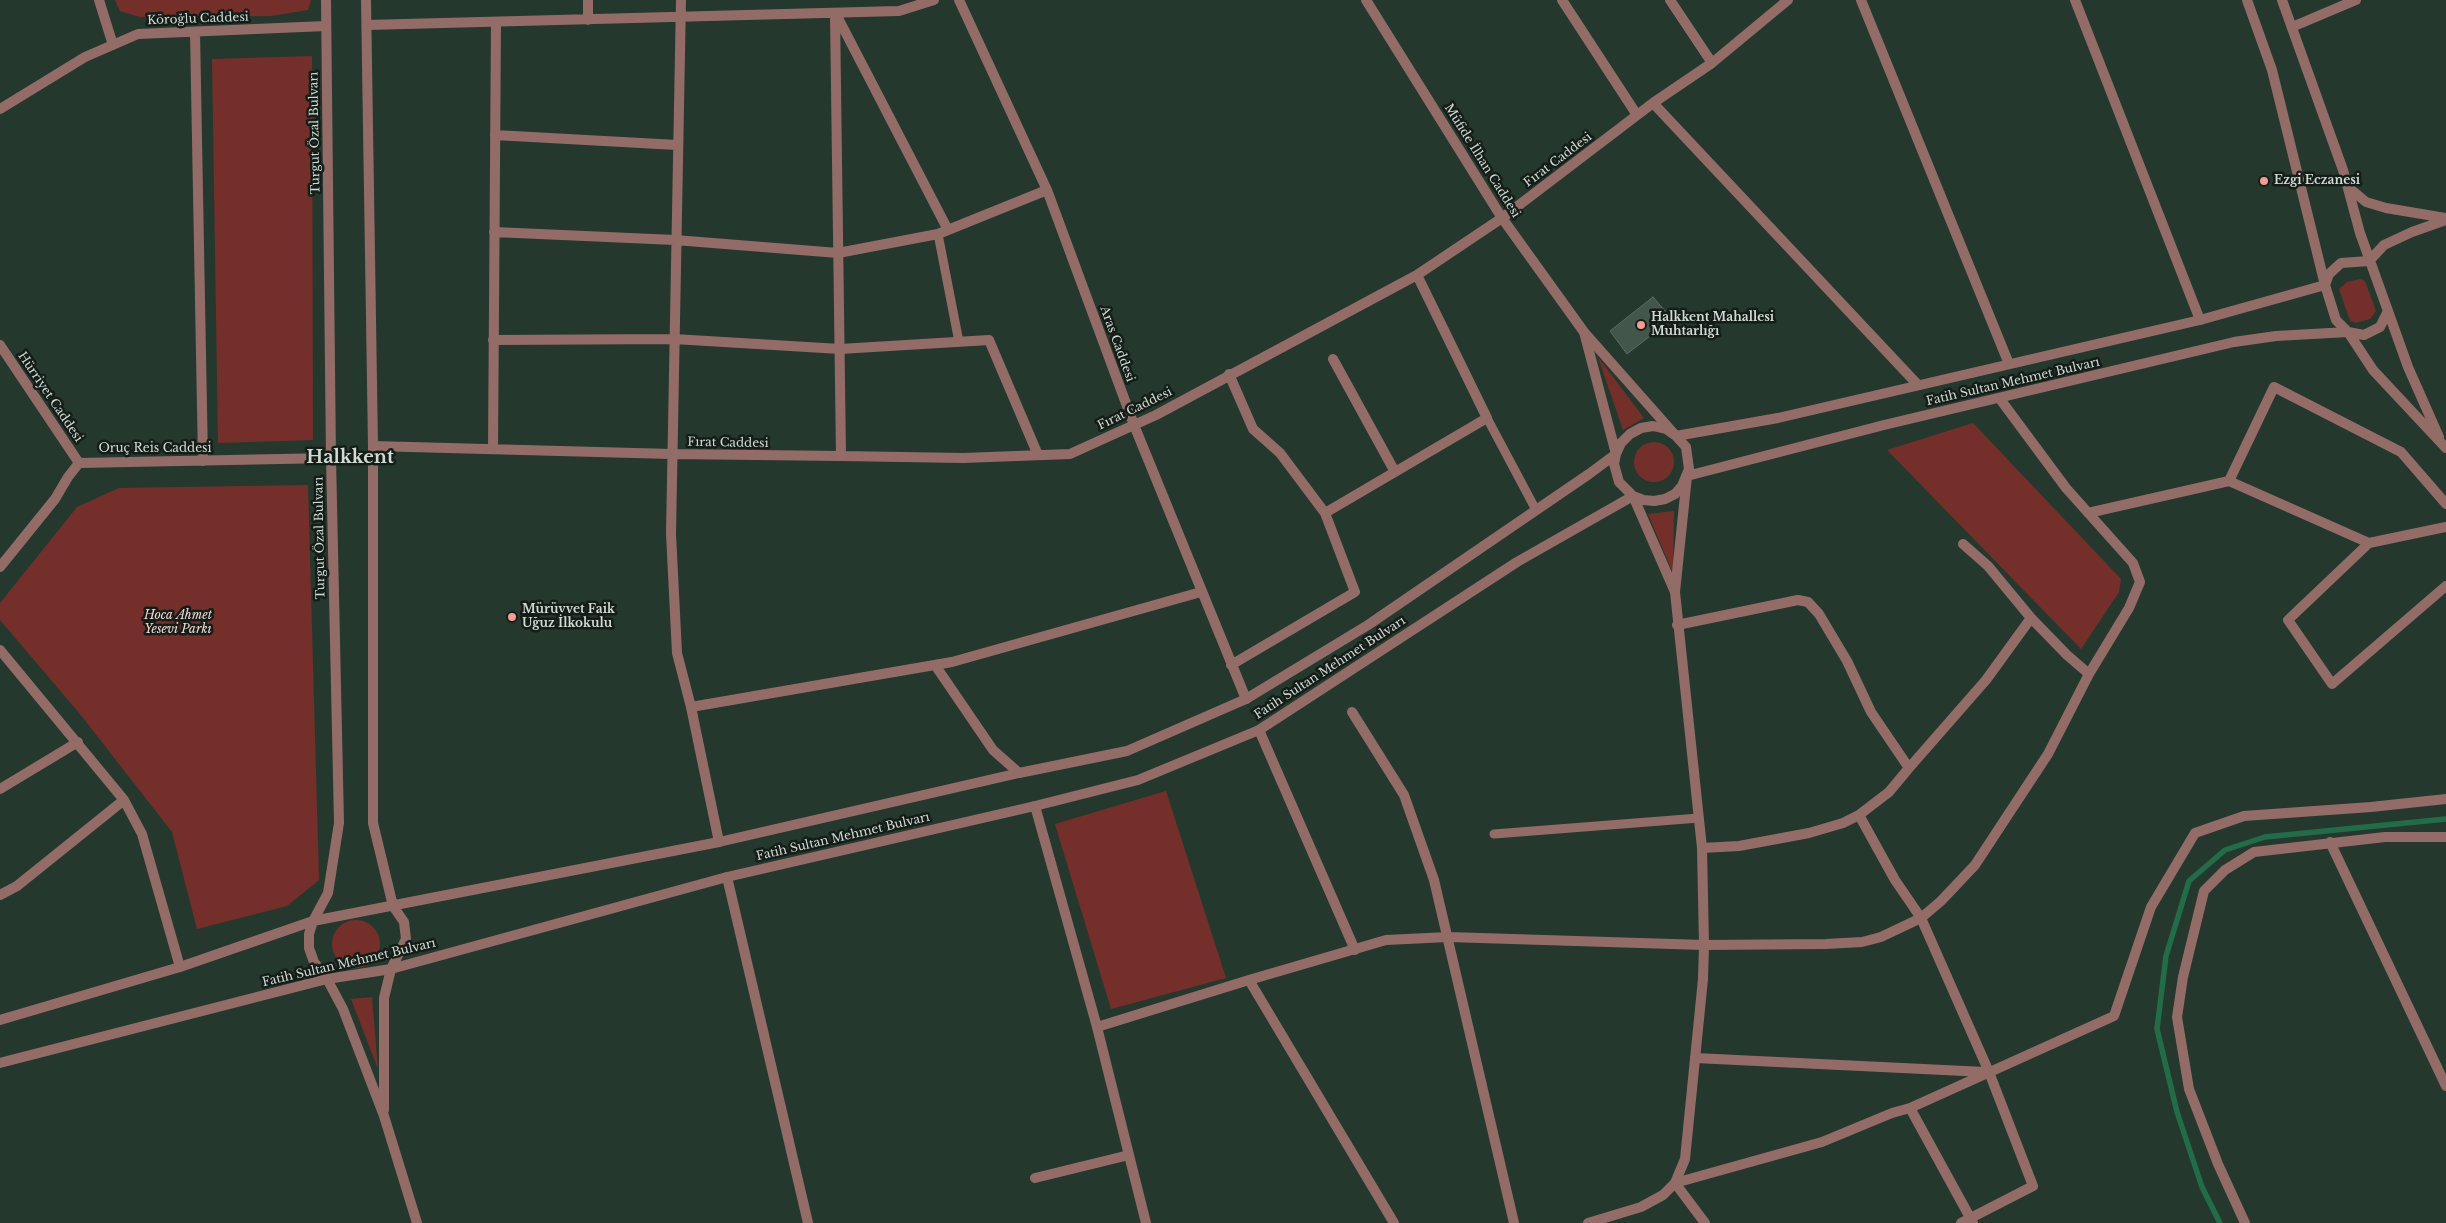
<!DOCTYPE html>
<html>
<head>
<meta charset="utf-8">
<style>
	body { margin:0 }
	canvas { display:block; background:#25382d }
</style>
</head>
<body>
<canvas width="2446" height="1223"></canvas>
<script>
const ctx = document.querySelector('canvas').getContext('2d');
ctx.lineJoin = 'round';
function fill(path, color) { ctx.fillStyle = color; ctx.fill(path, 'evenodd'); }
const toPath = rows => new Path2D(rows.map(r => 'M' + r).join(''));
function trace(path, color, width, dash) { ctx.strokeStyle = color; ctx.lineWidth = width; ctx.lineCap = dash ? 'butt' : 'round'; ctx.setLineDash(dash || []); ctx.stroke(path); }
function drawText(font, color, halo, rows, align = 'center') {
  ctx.font = font + ' "Libre Baskerville",serif'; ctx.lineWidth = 5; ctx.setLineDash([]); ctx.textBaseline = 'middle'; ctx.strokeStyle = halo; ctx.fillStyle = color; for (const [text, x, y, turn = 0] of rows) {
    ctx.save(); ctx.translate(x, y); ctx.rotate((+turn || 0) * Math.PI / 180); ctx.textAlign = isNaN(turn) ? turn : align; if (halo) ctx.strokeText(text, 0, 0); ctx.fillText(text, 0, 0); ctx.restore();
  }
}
const green = toPath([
	[115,0,311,0,308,10,271,16,140,17,120,11],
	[312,56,313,440,218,443,212,59],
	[2360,279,2365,281,2376,311,2370,319,2356,323,2350,321,2339,289,2347,282],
	[1598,357,1644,418,1623,430],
	[1973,423,2121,579,2119,592,2081,649,1887,450],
	'1634 462a20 20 0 1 1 40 0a20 20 0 1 1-40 0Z',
	[308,485,319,880,287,906,197,929,172,832,80,714,0,620,0,603,77,507,119,488],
	[1674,511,1673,573,1648,514],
	[1166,791,1226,978,1111,1009,1055,824],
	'332 944a24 24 0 1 1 48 0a24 24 0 1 1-48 0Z',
	[372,997,378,1069,351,999]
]);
const stream = toPath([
	[2220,1223,2202,1187,2177,1112,2157,1029,2166,956,2189,881,2225,850,2265,837,2446,819]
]);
const building = toPath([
	[1653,297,1672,319,1627,354,1610,331,1653,297]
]);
const service = toPath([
	[938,234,959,342],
	[1487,418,1536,510],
	[1494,834,1699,818]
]);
const minor = toPath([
	[99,0,113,45],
	[681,0,671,534,677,653,691,707,719,842],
	[959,0,1047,190,1134,425,1246,699],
	[1562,0,1637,115],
	[1670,0,1712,63],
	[2075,0,2200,320],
	[835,13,841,456],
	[837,16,948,230],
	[588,20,588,0],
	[367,25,899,11,934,0],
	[2292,27,2356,0],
	[195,32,203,461],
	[1653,103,1918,385],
	[0,109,85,57,138,34,326,26],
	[495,135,677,145],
	[494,232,675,240,838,253,938,234,1047,190],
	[493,340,674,339,840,349,989,340,1038,455],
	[0,345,79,463],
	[1333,359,1395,472],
	[1229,374,1253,429,1280,453,1325,513,1355,592,1231,665],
	[373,446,672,454,841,456,963,458,1070,454,1156,415,1417,275,1502,218,1653,103,1712,63,1788,0],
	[493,449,496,22],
	[2229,481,2274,387,2401,452,2446,504],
	[1325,513,1487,418,1417,275],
	[2088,513,2229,481,2369,543,2446,527],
	[2369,543,2288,620,2332,684,2446,586],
	[1963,544,1988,566,2031,618],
	[0,567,55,499,68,477,79,463,331,458],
	[1677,625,1798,600,1808,602,1819,614,1847,661,1871,712,1909,768],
	[0,650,124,800,142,834,180,967],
	[935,665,993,750,1019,773],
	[691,707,952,662,1201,592],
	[1352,712,1404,795,1434,880,1514,1223],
	[1259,730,1355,950],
	[0,789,78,742],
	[1035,806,1097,1027,1146,1223],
	[1859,815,1895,880,1921,918,1989,1072,2033,1186,1961,1223],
	[2330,842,2446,1086],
	[1702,848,1739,846,1809,833,1843,823,1859,815,1889,792,1909,768,1986,680,2031,618,2067,655,2089,674],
	[727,877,808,1223],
	[0,895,17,886,124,800],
	[1249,980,1394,1223],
	[1097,1027,1249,980,1386,940,1448,937,1704,945,1826,944,1862,942,1881,937,1921,918,1941,901,1975,865,2048,754,2089,674,2129,608,2140,582,2133,563,2066,488,2000,399],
	[1695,1058,1985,1072],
	[1910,1108,1973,1223],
	[1035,1178,1129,1155],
	[1705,1223,1675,1183,1822,1142,1892,1113,1910,1108,2114,1016,2151,907,2195,833,2244,816,2371,807,2446,799],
	[2245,1223,2218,1164,2189,1089,2177,1017,2183,977,2204,891,2225,870,2254,852,2385,837,2446,837]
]);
const tertiary = toPath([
	[326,0,331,458,339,823,328,893,313,921,309,934,309,948,314,962,327,979,343,1009,384,1116,417,1223],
	[366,0,373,446,373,823,393,906,404,922,406,939,391,969,384,998,384,1110],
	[1366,0,1502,218,1584,332,1676,436,1778,418,2200,320,2325,285,2329,274,2341,263,2369,261,2384,245,2412,232,2446,220],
	[1861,0,2009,364],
	[2247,0,2272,70,2325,285,2336,320,2348,332,2364,335,2380,327,2388,311,2360,233,2343,170,2282,0],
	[2348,187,2366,202,2386,208,2446,218],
	[2388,311,2408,367,2439,437],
	[0,1020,180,967,313,921,719,842,1019,773,1127,751,1246,699,1368,625,1589,474,1616,454,1621,443,1630,434,1641,428,1653,426,1666,429,1676,436,1686,447,1689,469,1682,486,1675,494,1665,499,1654,501,1643,500,1633,496,1619,482,1614,464,1616,454,1584,332],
	[0,1063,327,979,391,969,727,877,1035,806,1138,780,1259,730,1517,562,1633,496,1675,592],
	[1588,1223,1641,1207,1663,1195,1675,1183,1685,1159,1703,979,1704,945,1702,848,1675,592,1687,476,1884,425,2234,342,2276,336,2348,332,2373,370,2446,448]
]);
const markers = [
	[2264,181,5,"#f59c93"],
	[1641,325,5,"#f59c93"],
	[512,617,5,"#f59c93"]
];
const streetNames = [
	["Köroğlu Caddesi",198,19,-2],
	["Turgut Özal Bulvarı",315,133,-91],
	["Fırat Caddesi",1558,160,-37],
	["Müfide İlhan Caddesi",1482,161,58],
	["Aras Caddesi",1117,344,70],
	["Fatih Sultan Mehmet Bulvarı",2013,382,-13],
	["Hürriyet Caddesi",50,397,56],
	["Fırat Caddesi",1135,409,-26],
	["Fırat Caddesi",728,443,1],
	["Oruç Reis Caddesi",155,449],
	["Turgut Özal Bulvarı",320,538,-91],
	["Fatih Sultan Mehmet Bulvarı",1330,668,-33],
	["Fatih Sultan Mehmet Bulvarı",843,837,-13],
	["Fatih Sultan Mehmet Bulvarı",349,963,-13]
];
const poiNames = [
	["Ezgi Eczanesi",2274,181],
	["Halkkent Mahallesi",1651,318],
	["Muhtarlığı",1651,332],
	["Mürüvvet Faik",522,610],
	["Uğuz İlkokulu",522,624]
];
const parkNames = [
	["Hoca Ahmet",178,616],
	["Yesevi Parkı",178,630]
];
const districtNames = [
	["Halkkent",350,458]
];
fill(green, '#742f2a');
trace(stream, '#216d49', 5.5);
fill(building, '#43564b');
trace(building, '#596d61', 1);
trace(service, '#946c67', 9);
trace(minor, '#946c67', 10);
trace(tertiary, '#946c67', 10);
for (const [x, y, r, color] of markers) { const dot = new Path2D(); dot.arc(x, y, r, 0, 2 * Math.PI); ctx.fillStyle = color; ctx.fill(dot); trace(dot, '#151d18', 2); }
drawText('12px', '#d0dbd4', '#151d18', streetNames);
drawText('bold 12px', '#d0dbd4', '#151d18', poiNames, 'left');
drawText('italic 12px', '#f2d7d4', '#151d18', parkNames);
drawText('bold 18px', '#d0dbd4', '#151d18', districtNames);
</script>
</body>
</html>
